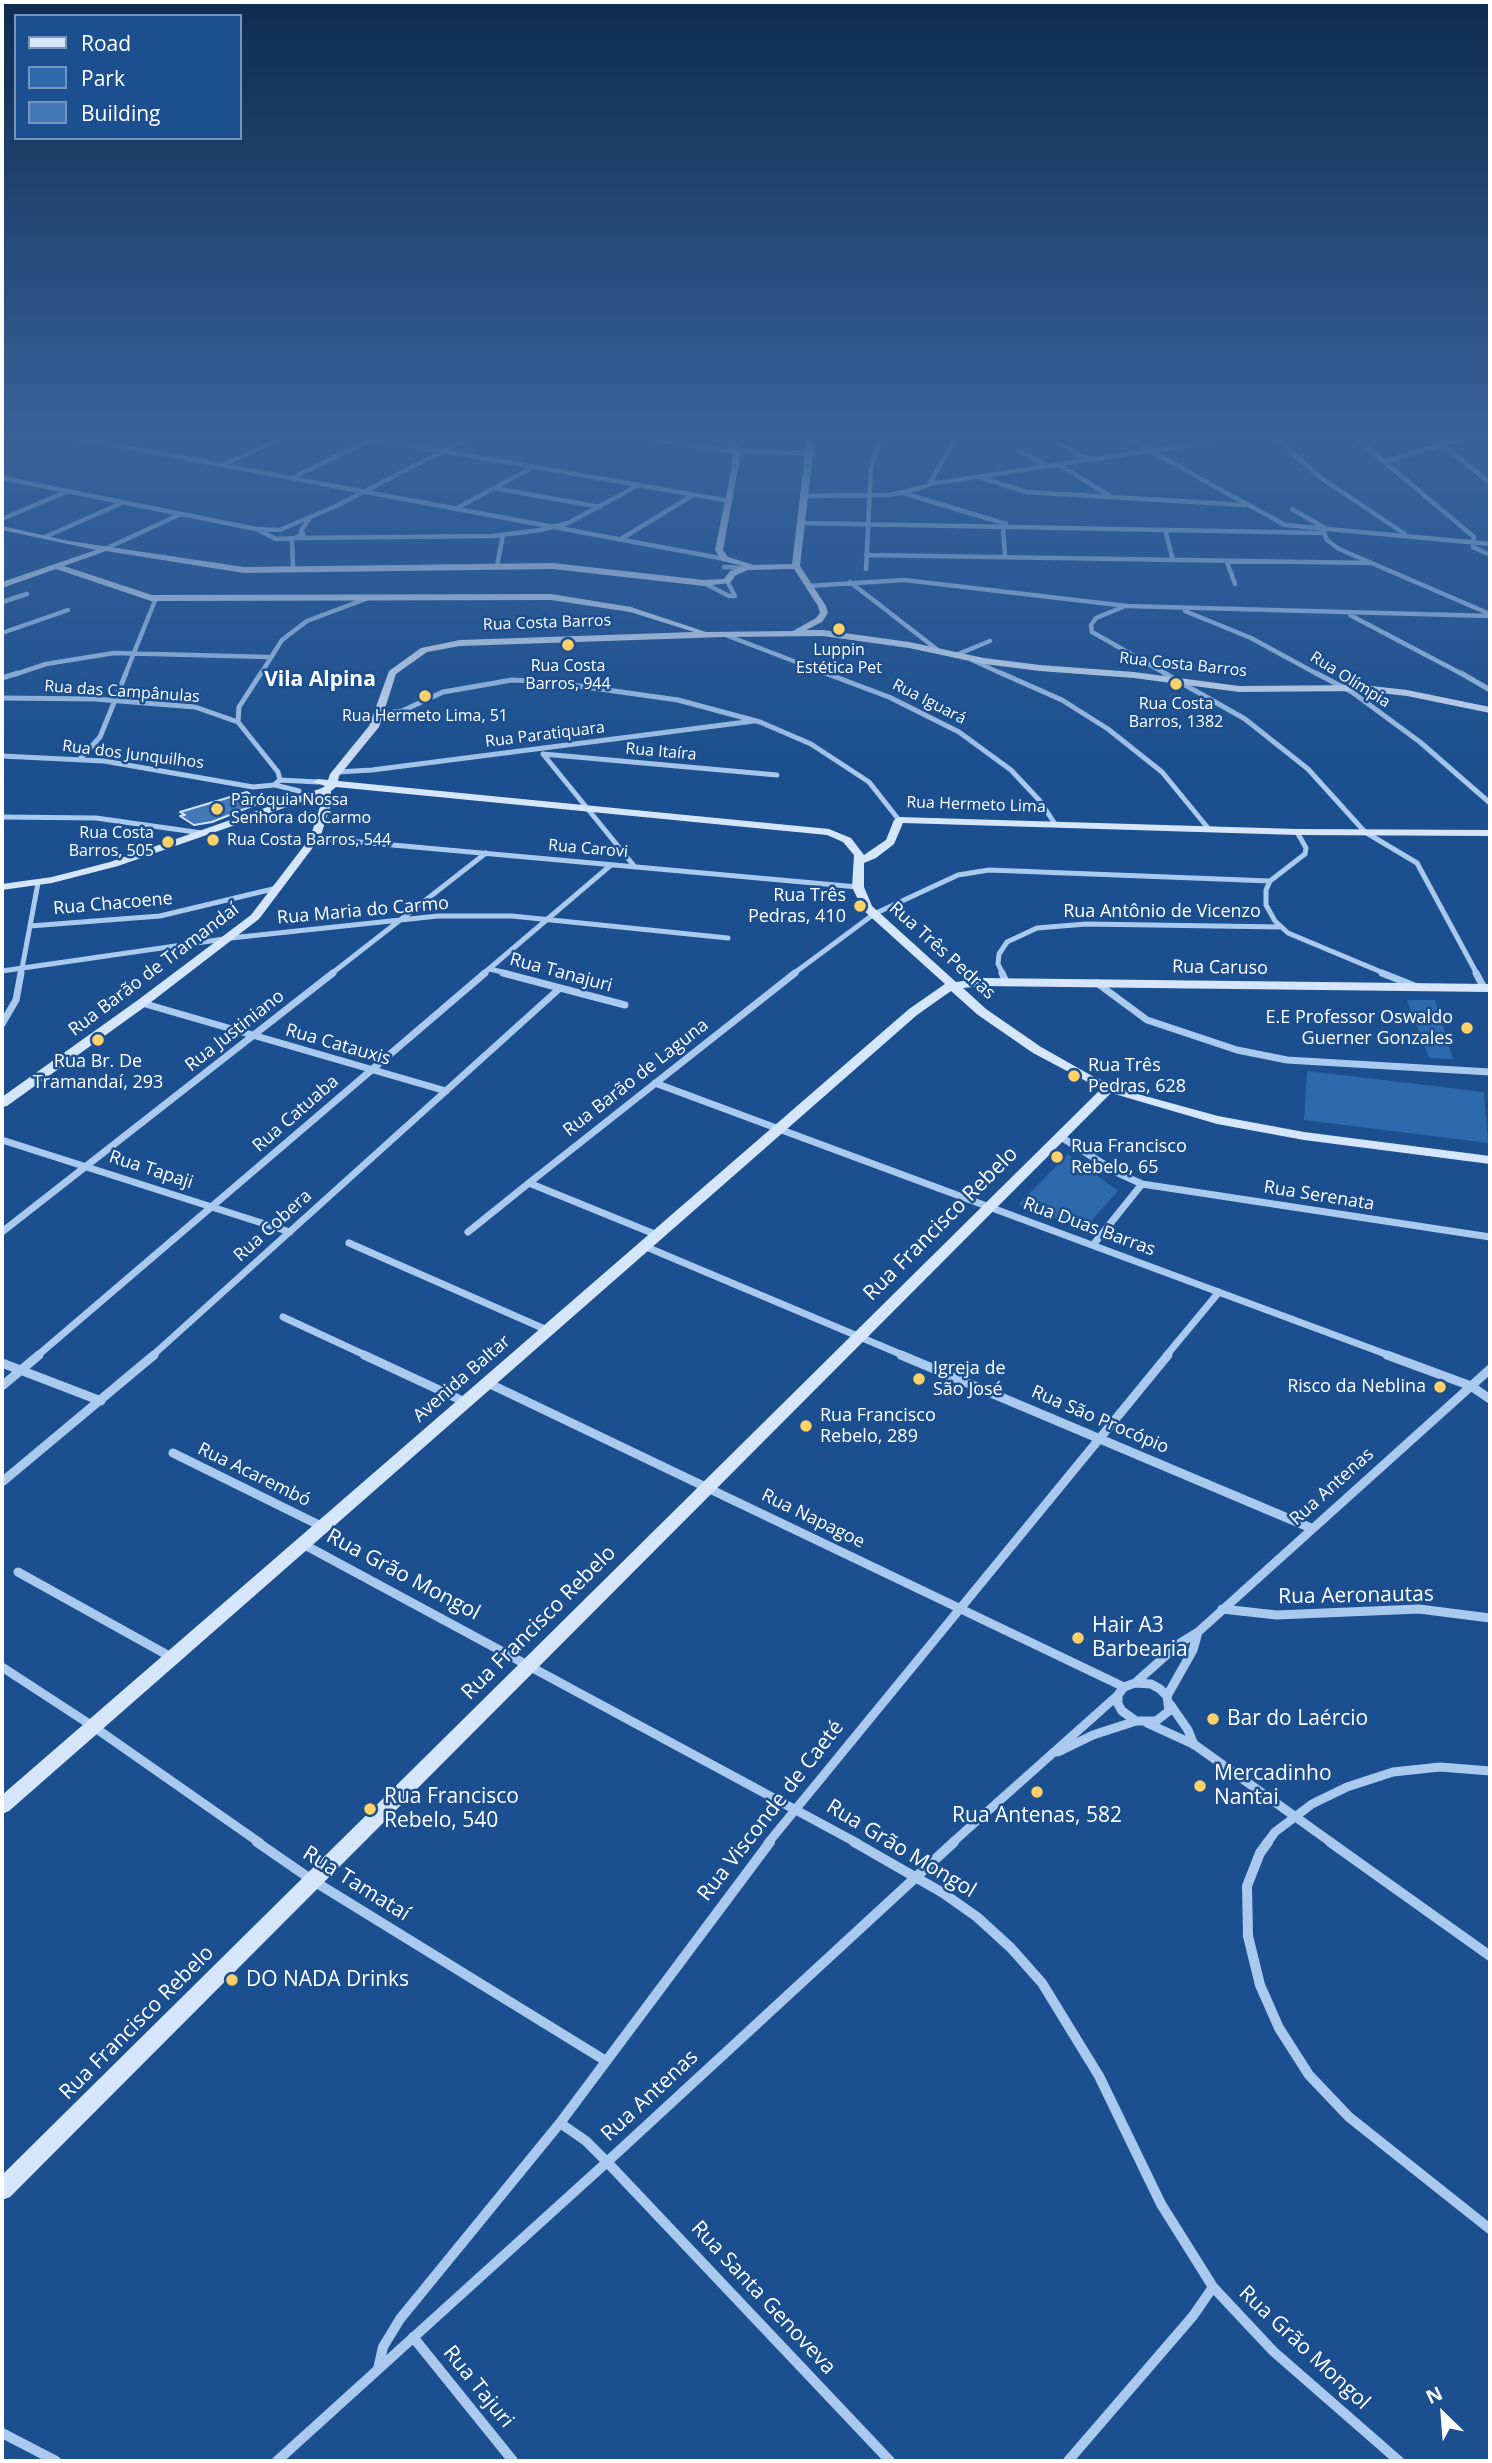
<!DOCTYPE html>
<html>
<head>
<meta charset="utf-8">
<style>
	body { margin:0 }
	#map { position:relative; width:1492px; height:2463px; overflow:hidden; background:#1b4f8f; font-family:"Open Sans",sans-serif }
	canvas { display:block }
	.frame { position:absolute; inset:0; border:4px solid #fff; pointer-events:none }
	.legend { position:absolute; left:14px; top:14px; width:228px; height:126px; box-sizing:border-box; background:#1b4f8f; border:2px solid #7695bc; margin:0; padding:9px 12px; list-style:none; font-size:21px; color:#fff }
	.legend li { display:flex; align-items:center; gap:14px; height:35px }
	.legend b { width:35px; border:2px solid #7695bc }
	.north { position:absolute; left:1408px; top:2379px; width:70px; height:70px; -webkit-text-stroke:5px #1b4f8f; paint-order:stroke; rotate:335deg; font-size:19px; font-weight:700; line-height:28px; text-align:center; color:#fff }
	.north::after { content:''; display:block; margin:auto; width:24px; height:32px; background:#fff; clip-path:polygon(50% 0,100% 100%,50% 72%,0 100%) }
</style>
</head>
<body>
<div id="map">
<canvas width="1492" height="2463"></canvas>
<div class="frame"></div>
<ul class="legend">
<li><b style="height:9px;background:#d6e6fa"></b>Road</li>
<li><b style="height:19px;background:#2e69ad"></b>Park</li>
<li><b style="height:19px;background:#4478b7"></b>Building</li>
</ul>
<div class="north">N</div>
</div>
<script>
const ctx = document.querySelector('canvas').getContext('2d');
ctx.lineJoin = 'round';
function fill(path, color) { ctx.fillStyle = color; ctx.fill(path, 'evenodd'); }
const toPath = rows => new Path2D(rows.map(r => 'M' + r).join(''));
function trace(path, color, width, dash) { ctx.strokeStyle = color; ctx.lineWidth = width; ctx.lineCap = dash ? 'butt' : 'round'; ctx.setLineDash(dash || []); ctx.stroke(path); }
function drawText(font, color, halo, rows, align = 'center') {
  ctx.font = font + ' "Open Sans",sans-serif'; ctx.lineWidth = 5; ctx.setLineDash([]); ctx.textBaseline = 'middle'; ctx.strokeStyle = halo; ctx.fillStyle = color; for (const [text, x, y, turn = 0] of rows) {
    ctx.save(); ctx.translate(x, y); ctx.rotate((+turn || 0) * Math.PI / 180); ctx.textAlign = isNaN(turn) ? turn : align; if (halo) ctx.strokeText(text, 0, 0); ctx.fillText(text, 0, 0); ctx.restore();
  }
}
const green = toPath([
	[1407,1000,1435,1000,1453,1059,1429,1058],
	[1307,1071,1484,1092,1488,1143,1304,1120],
	[1068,1154,1118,1191,1084,1229,1019,1204]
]);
const building = toPath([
	[247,792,262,802,212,822,194,825,180,816,185,815,180,812,247,792]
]);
const streetFar4 = toPath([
	[77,438,725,559],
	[368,438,730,501],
	[649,438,727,451,809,453],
	[1127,438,1285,525,1490,544],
	[1275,438,1321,478,1405,534],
	[1356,438,1474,537,1473,547,1490,555],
	[1435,438,1490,483],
	[1059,444,1090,460],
	[1019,450,1047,466],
	[1384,462,1464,438],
	[223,465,282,438],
	[1059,465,1112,497],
	[979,477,1026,492,1245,505],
	[2,478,256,529,280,530],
	[292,478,372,439],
	[929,484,1208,442],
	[494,488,600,507],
	[903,493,1006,524],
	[804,496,890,495,924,487,929,484,956,438],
	[457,508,533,467],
	[1292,509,1325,528],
	[2,519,68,491],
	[801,523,1324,533],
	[1003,526,1005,557],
	[282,529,336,506,469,438],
	[1165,530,1173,560],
	[260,531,276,539,295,538,303,534,301,531,309,519],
	[1324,533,1327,540,1339,549,1490,614],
	[45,537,124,502],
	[295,538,493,536,540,530,568,523,637,486],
	[292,539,293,568],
	[621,539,693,495],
	[107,548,181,514],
	[866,555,1370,563],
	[1227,562,1235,584],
	[497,566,503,535],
	[724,567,747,568],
	[866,569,871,468,880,438],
	[850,582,939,651],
	[704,583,729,596,735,596,727,581],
	[808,586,904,580,1127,606,1490,616],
	[2,602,27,594],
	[1123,607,1096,618,1091,625,1092,632,1168,675],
	[1185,611,1251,638,1319,675],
	[1350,615,1464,675],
	[2,633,68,610],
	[723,634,830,675],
	[956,655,990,641],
	[972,660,1005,675],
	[13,675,46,664,114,653,269,657],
	[125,675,156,598],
	[260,675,282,640,307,621,368,598]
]);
const streetFar3 = toPath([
	[261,673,239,707,238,722,278,772,280,780],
	[825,673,889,697,959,732,1011,770,1040,801,1055,824],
	[1001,673,1062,700,1108,729,1162,772,1208,828],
	[1164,673,1245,719,1308,769,1365,832,1417,863,1477,974],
	[1316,673,1352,692,1420,742,1490,803],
	[1461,673,1490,690],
	[2,678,18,673],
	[2,698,95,699,195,707,238,722],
	[378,714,402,711,443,692,512,680,550,682,678,700,760,722,811,744,869,782,899,820],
	[543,754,777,775],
	[543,754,635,867],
	[2,756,104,761,253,787,274,785,280,780,318,782],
	[80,759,100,737,126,673],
	[338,772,372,770,754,721],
	[275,785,299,791],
	[2,817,96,818,202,833],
	[1297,832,1306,848,1305,854,1270,881,1266,890,1266,905,1275,921,1288,933,1386,974],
	[315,838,858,887],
	[30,926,160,916,277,888],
	[490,969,510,974],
	[2,971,231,938,438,916,512,916,728,938],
	[21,974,38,883],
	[331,974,486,853],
	[483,974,611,865],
	[793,974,874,914,958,875,989,870,1270,881],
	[1003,974,998,964,999,954,1007,942,1037,928,1086,924,1281,927]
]);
const streetFar2 = toPath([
	[503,973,625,1005],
	[1002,973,1006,982],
	[1382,973,1417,987],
	[1476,973,1484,988],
	[1097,983,1147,1020,1237,1050,1287,1060,1490,1072],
	[142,1003,446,1091],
	[2,1024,16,1000,21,973],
	[655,1083,1391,1356],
	[1061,1137,1118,1173,1142,1184,1490,1237],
	[2,1140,290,1232],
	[2,1232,333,973],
	[468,1232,529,1183],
	[657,1235,529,1183,795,973],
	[349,1243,547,1330],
	[1093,1245,1142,1184],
	[644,1246,905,1356],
	[283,1317,367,1356],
	[37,1356,485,973],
	[152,1356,560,988],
	[1166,1356,1219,1292]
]);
const streetFar1 = toPath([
	[364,1355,465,1402],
	[901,1355,1311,1528],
	[1387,1355,1471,1386,1490,1399],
	[2,1363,101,1401],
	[488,1383,1124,1687],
	[2,1386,39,1355],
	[173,1453,321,1526],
	[2,1482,154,1355],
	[303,1544,857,1843],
	[18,1572,171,1657],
	[1222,1609,1277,1615,1419,1609,1490,1618],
	[2,1667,94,1727,260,1843],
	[1135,1683,1180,1643,1198,1632,1490,1369],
	[1135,1683,1151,1684,1160,1689,1167,1696,1169,1711,1156,1721,1136,1721,1122,1711,1118,1704,1118,1695,1124,1687,1135,1683],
	[1167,1696,1193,1650,1198,1632],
	[1170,1704,1188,1730,1194,1745],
	[1147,1723,1195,1745,1332,1843],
	[1058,1752,1093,1735,1136,1721],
	[768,1843,1168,1355],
	[952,1843,1118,1695],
	[1267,1843,1275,1832,1312,1804,1347,1787,1393,1772,1440,1767,1490,1771]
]);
const street = toPath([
	[257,1842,312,1880,606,2061],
	[854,1842,943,1893,977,1917,1011,1948,1042,1983,1099,2076,1161,2204,1213,2287,1273,2351,1399,2461],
	[1268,1842,1260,1853,1247,1886,1248,1936,1260,1985,1279,2028,1309,2075,1349,2117,1490,2229],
	[1330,1842,1490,1956],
	[560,2123,586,2141,607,2162,890,2461],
	[413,2337,513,2461],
	[378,2369,383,2347,400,2319,560,2123,770,1842],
	[2,2433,56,2461],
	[277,2461,607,2162,954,1842],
	[1068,2461,1193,2316,1213,2287]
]);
const secondary = toPath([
	[726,438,733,438,741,452,723,550,728,557,754,565,792,564,806,445,804,438,812,438,814,445,800,566,826,606,828,613,822,622,806,630,823,630,909,642,984,658,1040,665,1134,672,1239,686,1363,685,1407,690,1490,707,1490,713,1407,696,1363,691,1239,692,1134,678,1040,671,984,664,909,648,823,636,723,637,460,646,427,652,396,674,379,727,339,776,338,781,829,829,851,838,864,855,886,840,894,820,899,817,1297,829,1490,830,1490,836,1297,835,903,823,894,844,876,858,864,863,864,887,872,906,956,982,982,978,1490,984,1490,992,982,986,963,988,986,1009,1041,1047,1094,1077,1134,1093,1218,1116,1304,1132,1490,1156,1490,1164,1304,1140,1217,1124,1111,1093,10,2197,2,2200,2,2175,1101,1089,1033,1053,978,1015,951,991,917,1015,9,1811,2,1814,2,1795,909,1009,945,984,863,910,852,887,854,855,843,842,827,835,336,787,331,791,330,807,320,838,259,919,146,1006,7,1106,2,1107,2,1097,138,1000,251,915,310,838,320,807,321,795,118,866,52,883,2,890,2,884,52,877,110,862,322,788,325,786,313,782,318,779,328,780,330,774,369,726,389,671,421,648,460,640,694,632,630,612,551,600,151,601,56,569,2,588,2,582,96,550,2,530,2,526,69,541,244,567,553,563,704,580,724,579,730,571,744,566,722,561,715,550,732,466,733,452,726,438],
	[106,551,244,573,553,569,704,586,730,583,736,575,748,570,794,569,818,606,820,613,816,618,793,631,706,632,631,607,551,594,152,595,64,566,106,551]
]);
const markers = [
	[839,629,7,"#ffd166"],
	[568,645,7,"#ffd166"],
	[1176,684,7,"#ffd166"],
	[425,696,7,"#ffd166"],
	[217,809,7,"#ffd166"],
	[213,840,7,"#ffd166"],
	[168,842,7,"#ffd166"],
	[860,906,7,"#ffd166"],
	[1467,1028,7,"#ffd166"],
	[98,1040,7,"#ffd166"],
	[1074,1076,7,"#ffd166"],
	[1057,1157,7,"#ffd166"],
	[919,1379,7,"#ffd166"],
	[1440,1387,7,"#ffd166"],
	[806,1426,7,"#ffd166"],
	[1078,1638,7,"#ffd166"],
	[1213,1719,7,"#ffd166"],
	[1200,1786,7,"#ffd166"],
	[1037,1792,7,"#ffd166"],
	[370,1809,7,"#ffd166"],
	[232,1980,7,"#ffd166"]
];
const farStreetnames = [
	["Rua Costa Barros",547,623,-2],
	["Rua Costa Barros",1183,665,6],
	["Rua Olímpia",1350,680,32],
	["Rua das Campânulas",122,692,4],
	["Rua Iguará",929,702,27],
	["Rua Paratiquara",545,735,-7],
	["Rua Itaíra",661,752,5],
	["Rua dos Junquilhos",133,755,7],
	["Rua Hermeto Lima",976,805,2],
	["Rua Carovi",588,849,5]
];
const farPoinames = [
	["Luppin",839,650],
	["Estética Pet",839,668],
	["Rua Costa",568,666],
	["Barros, 944",568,684],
	["Rua Costa",1176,704],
	["Barros, 1382",1176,722],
	["Rua Hermeto Lima, 51",425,716],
	["Paróquia Nossa",231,800,"left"],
	["Senhora do Carmo",231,818,"left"],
	["Rua Costa",154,833,"right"],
	["Barros, 505",154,851,"right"],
	["Rua Costa Barros, 544",227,840,"left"]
];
const poiNames = [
	["Rua Três",846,896,"right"],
	["Pedras, 410",846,917,"right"],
	["E.E Professor Oswaldo",1453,1018,"right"],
	["Guerner Gonzales",1453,1039,"right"],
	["Rua Br. De",98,1062,"center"],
	["Tramandaí, 293",98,1083,"center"],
	["Rua Três",1088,1066],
	["Pedras, 628",1088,1087],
	["Rua Francisco",1071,1147],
	["Rebelo, 65",1071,1168],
	["Igreja de",933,1369],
	["São José",933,1390],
	["Risco da Neblina",1426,1387,"right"],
	["Rua Francisco",820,1416],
	["Rebelo, 289",820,1437]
];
const streetNames = [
	["Rua Chacoene",113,904,-5],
	["Rua Maria do Carmo",363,911,-5],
	["Rua Antônio de Vicenzo",1162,912],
	["Rua Três Pedras",942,951,42],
	["Rua Caruso",1220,968,1],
	["Rua Barão de Tramandaí",154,970,-37],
	["Rua Tanajuri",561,973,15],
	["Rua Justiniano",235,1031,-38],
	["Rua Catauxis",338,1045,16],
	["Rua Barão de Laguna",636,1078,-38],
	["Rua Catuaba",296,1114,-41],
	["Rua Tapaji",151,1170,18],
	["Rua Serenata",1319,1196,9],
	["Rua Cobera",273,1226,-42],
	["Rua Duas Barras",1089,1227,20],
	["Avenida Baltar",462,1379,-41],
	["Rua São Procópio",1100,1420,23],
	["Rua Acarembó",254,1475,26],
	["Rua Antenas",1332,1487,-42],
	["Rua Napagoe",813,1519,26]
];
const farDistrictnames = [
	["Vila Alpina",320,680]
];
const nearStreetnames = [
	["Rua Francisco Rebelo",941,1224,-45],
	["Rua Grão Mongol",403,1575,28],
	["Rua Aeronautas",1356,1596,-1],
	["Rua Francisco Rebelo",539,1623,-45],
	["Rua Visconde de Caeté",771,1811,-52],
	["Rua Grão Mongol",901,1849,31],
	["Rua Tamataí",356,1884,32],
	["Rua Francisco Rebelo",137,2023,-45],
	["Rua Antenas",650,2096,-43],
	["Rua Santa Genoveva",763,2298,47],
	["Rua Grão Mongol",1304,2348,43],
	["Rua Tajuri",478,2387,51]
];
const nearPoinames = [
	["Hair A3",1092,1626],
	["Barbearia",1092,1650],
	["Bar do Laércio",1227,1719],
	["Mercadinho",1214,1774],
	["Nantai",1214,1798],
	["Rua Francisco",384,1797],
	["Rebelo, 540",384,1821],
	["Rua Antenas, 582",1037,1816,"center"],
	["DO NADA Drinks",246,1980]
];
fill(green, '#2e69ad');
fill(building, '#4478b7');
trace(building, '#cfe3fa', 2);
trace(streetFar4, '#a9c9ee', 4.5);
trace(streetFar3, '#a9c9ee', 5);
trace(streetFar2, '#a9c9ee', 7);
trace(streetFar1, '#a9c9ee', 9);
trace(street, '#a9c9ee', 10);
fill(secondary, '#d6e6fa');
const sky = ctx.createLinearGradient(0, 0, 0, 783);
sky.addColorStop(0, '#0f2b4f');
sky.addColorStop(0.56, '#39639b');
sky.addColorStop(1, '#39639b00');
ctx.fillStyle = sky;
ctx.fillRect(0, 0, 1492, 783);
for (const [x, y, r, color] of markers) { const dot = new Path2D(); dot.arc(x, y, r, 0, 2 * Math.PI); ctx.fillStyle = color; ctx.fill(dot); trace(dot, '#1b4f8f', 2.5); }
drawText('16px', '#fff', '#1b4f8f', farStreetnames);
drawText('16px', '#fff', '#1b4f8f', farPoinames);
drawText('18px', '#fff', '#1b4f8f', poiNames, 'left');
drawText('18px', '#fff', '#1b4f8f', streetNames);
drawText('bold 21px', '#fff', '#1b4f8f', farDistrictnames);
drawText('21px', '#fff', '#1b4f8f', nearStreetnames);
drawText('21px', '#fff', '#1b4f8f', nearPoinames, 'left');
</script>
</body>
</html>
